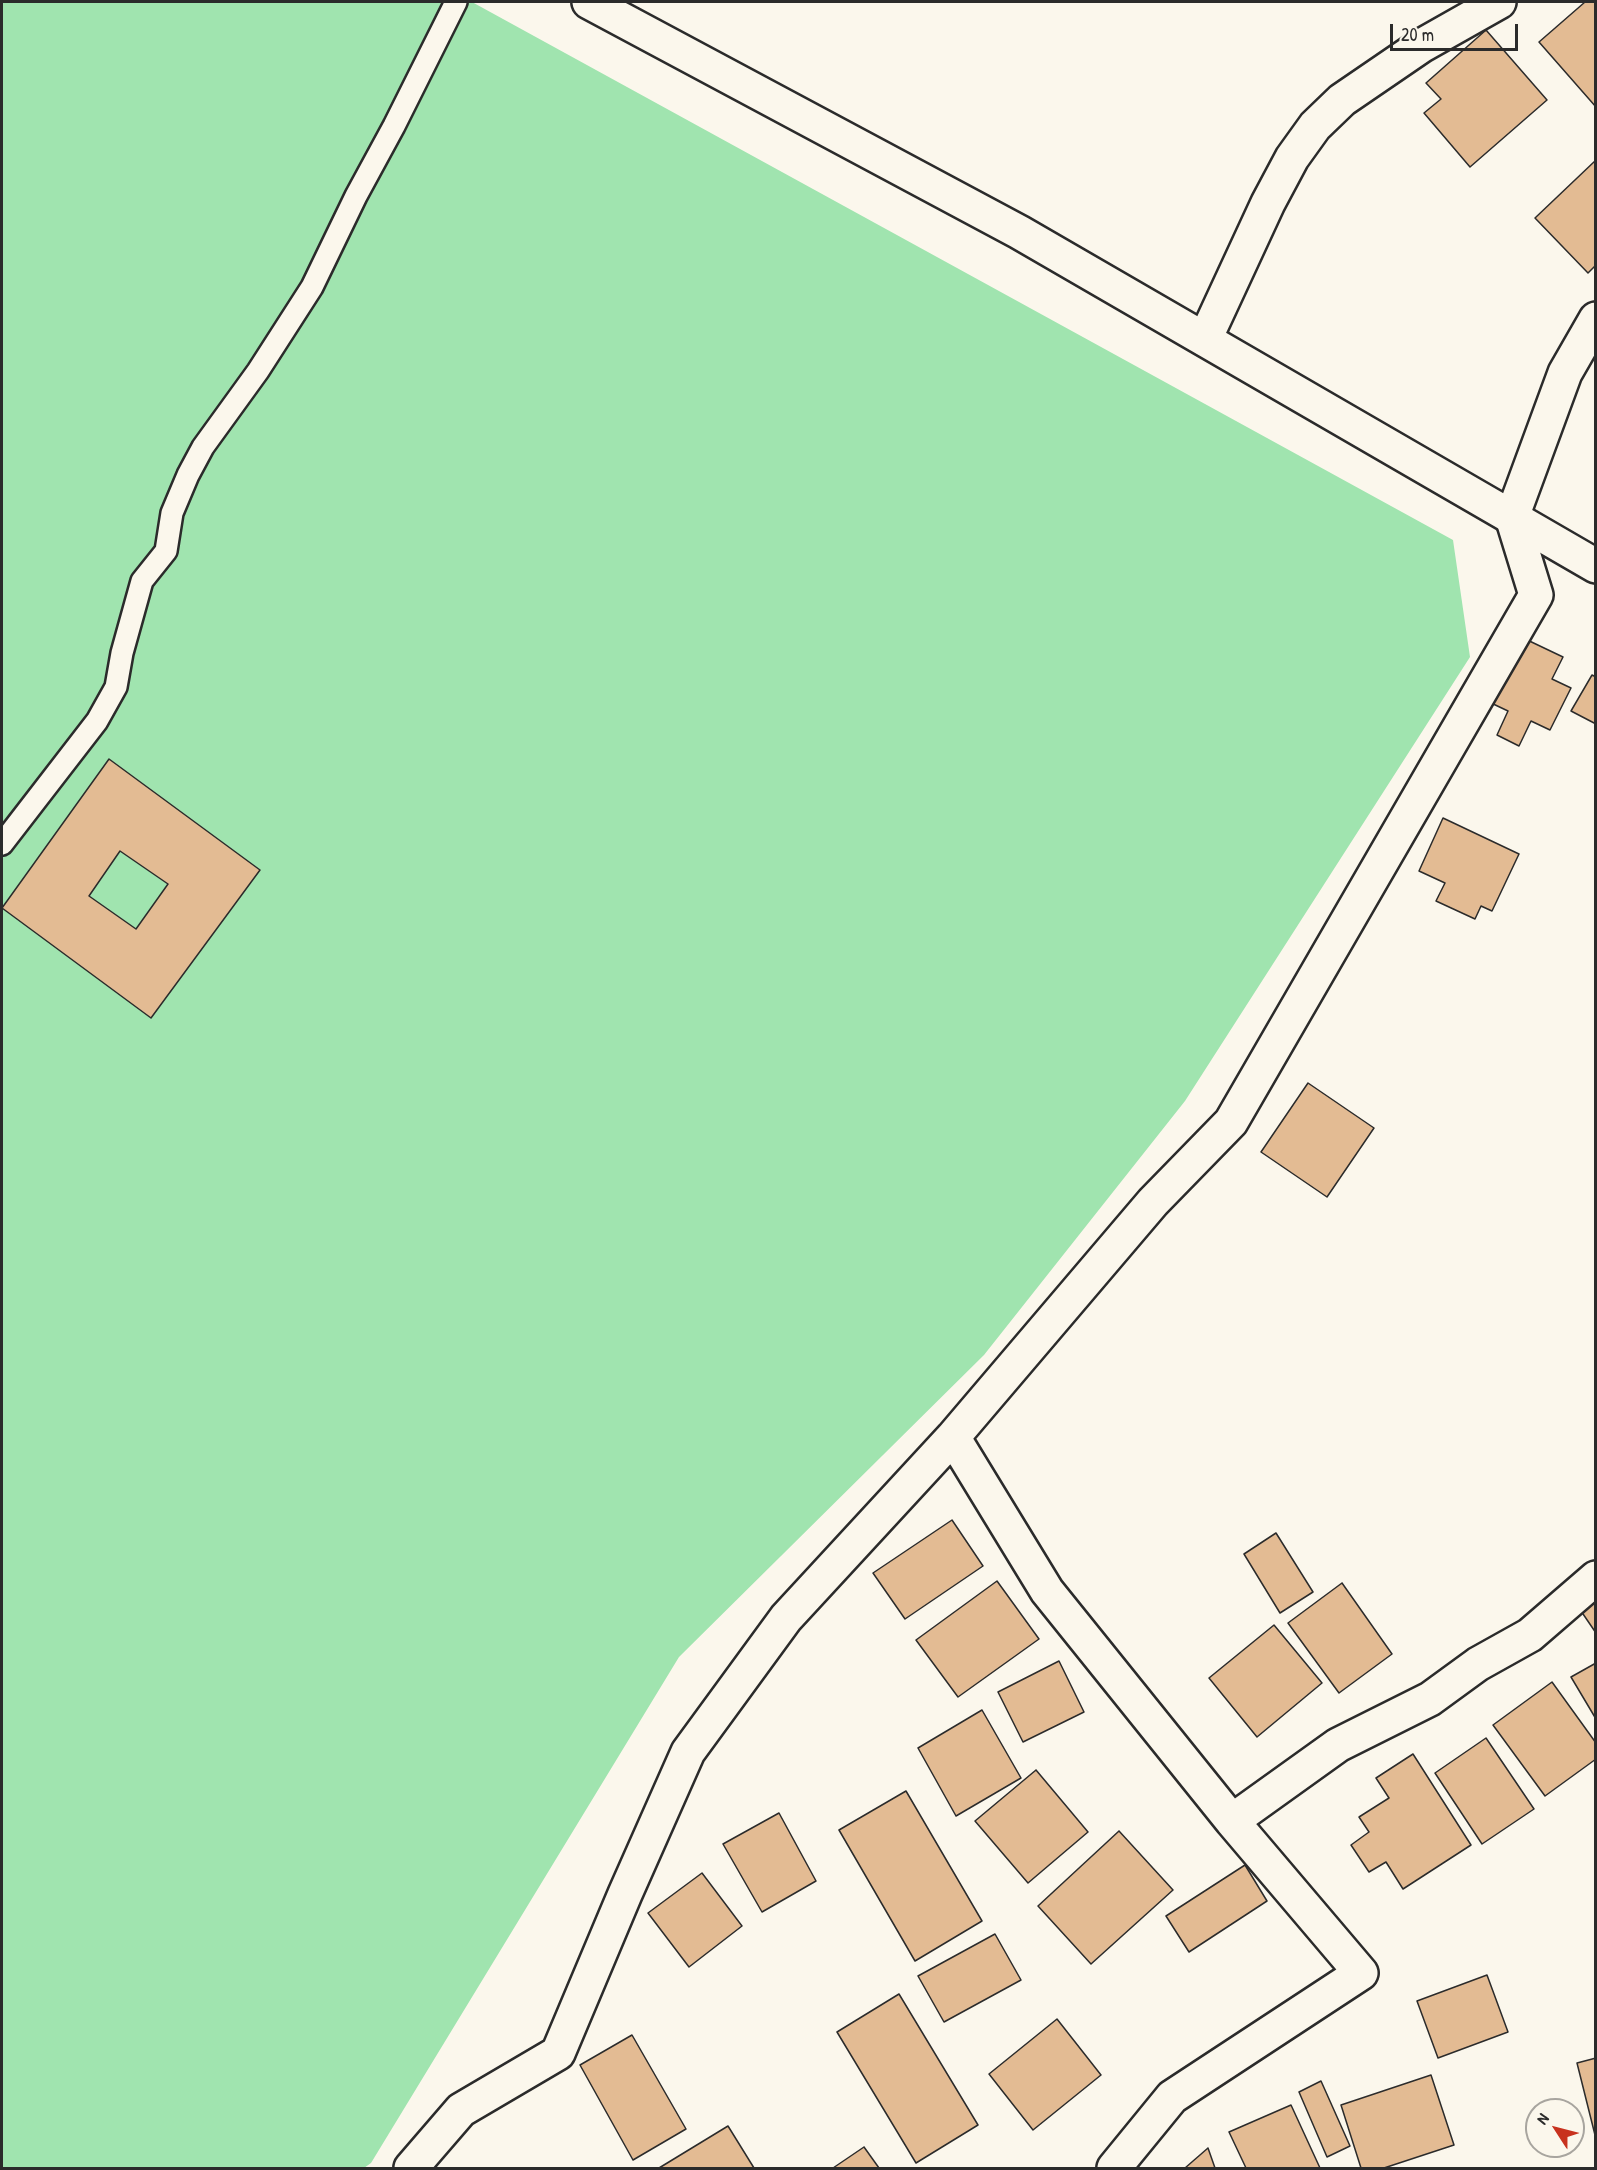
<!DOCTYPE html>
<html>
<head>
<meta charset="utf-8">
<style>
	body { margin:0 }
	#map { position:relative; width:1597px; height:2170px; overflow:hidden; background:#fbf7ec; font-family:"Patrick Hand",sans-serif }
	canvas { display:block }
	.frame { position:absolute; inset:0; border:3px solid #2b2b2b; pointer-events:none }
	.north { position:absolute; left:1525px; top:2098px; width:60px; height:60px; box-sizing:border-box; background:#fbf7ec; border:2px solid #a8a59f; border-radius:50%; rotate:306deg; font-size:16px; font-weight:700; line-height:24px; text-align:center; color:#2b2b2b }
	.north::after { content:''; display:block; margin:auto; width:21px; height:27px; background:#c8321e; clip-path:polygon(50% 0,100% 100%,50% 72%,0 100%) }
	.scale { position:absolute; left:1390px; top:24px; width:128px; height:27px; box-sizing:border-box; border:3px solid #2b2b2b; border-top:0; padding-left:8px; font-size:18px; line-height:21px; white-space:nowrap; color:#2b2b2b; -webkit-text-stroke:4px #fbf7ec; paint-order:stroke }
</style>
</head>
<body>
<div id="map">
<canvas width="1597" height="2170"></canvas>
<div class="frame"></div>
<div class="north">N</div>
<div class="scale">20 m</div>
</div>
<script>
const ctx = document.querySelector('canvas').getContext('2d');
ctx.lineJoin = 'round';
function fill(path, color) { ctx.fillStyle = color; ctx.fill(path, 'evenodd'); }
const toPath = rows => new Path2D(rows.map(r => 'M' + r).join(''));
function trace(path, color, width, dash) { ctx.strokeStyle = color; ctx.lineWidth = width; ctx.lineCap = dash ? 'butt' : 'round'; ctx.setLineDash(dash || []); ctx.stroke(path); }
const green = toPath([
	[2,2,472,2,1453,540,1470,657,1185,1101,984,1355,679,1657,371,2163,364,2168,2,2168]
]);
const building = toPath([
	[1585,2,1596,2,1596,107,1539,42,1585,2],
	[1486,30,1547,100,1470,167,1424,113,1441,99,1426,83,1486,30],
	[1596,160,1596,265,1588,273,1535,218,1596,160],
	[1521,637,1563,657,1552,679,1571,688,1550,730,1531,721,1519,746,1497,735,1508,711,1489,702,1521,637],
	[1592,675,1596,677,1596,724,1571,711,1592,675],
	[109,759,260,870,151,1018,2,908,109,759],
	[120,851,168,884,136,929,89,896,120,851],
	[1443,818,1519,854,1492,911,1481,906,1475,919,1436,901,1445,883,1419,871,1443,818],
	[1308,1083,1374,1128,1327,1197,1261,1152,1308,1083],
	[952,1520,983,1566,905,1619,873,1573,952,1520],
	[1276,1533,1313,1592,1280,1613,1244,1554,1276,1533],
	[997,1581,1039,1639,958,1697,916,1640,997,1581],
	[1342,1583,1392,1654,1339,1693,1288,1623,1342,1583],
	[1596,1602,1596,1633,1581,1611,1596,1602],
	[1274,1625,1322,1683,1257,1737,1209,1678,1274,1625],
	[1059,1661,1084,1712,1023,1742,998,1692,1059,1661],
	[1596,1663,1596,1719,1571,1677,1596,1663],
	[1552,1682,1596,1743,1596,1759,1545,1796,1493,1725,1552,1682],
	[982,1710,1021,1778,956,1816,918,1748,982,1710],
	[1486,1738,1534,1809,1482,1844,1435,1773,1486,1738],
	[1413,1754,1471,1845,1403,1889,1386,1862,1369,1872,1351,1845,1369,1832,1359,1817,1389,1798,1376,1778,1413,1754],
	[1036,1770,1088,1832,1028,1883,975,1821,1036,1770],
	[906,1791,982,1921,915,1961,839,1830,906,1791],
	[779,1813,816,1881,762,1912,723,1844,779,1813],
	[1119,1831,1173,1890,1091,1964,1038,1906,1119,1831],
	[1245,1865,1267,1901,1189,1952,1166,1916,1245,1865],
	[702,1873,742,1926,689,1967,648,1913,702,1873],
	[995,1934,1021,1980,944,2022,918,1976,995,1934],
	[1487,1975,1508,2032,1438,2058,1417,2001,1487,1975],
	[899,1994,978,2125,916,2163,837,2032,899,1994],
	[1057,2019,1101,2075,1033,2130,989,2074,1057,2019],
	[632,2035,686,2129,633,2160,580,2065,632,2035],
	[1596,2058,1596,2139,1577,2063,1596,2058],
	[1431,2075,1454,2145,1384,2168,1361,2168,1341,2105,1431,2075],
	[1321,2081,1350,2146,1327,2157,1299,2092,1321,2081],
	[1291,2105,1320,2168,1246,2168,1229,2132,1291,2105],
	[728,2126,754,2168,659,2168,728,2126],
	[864,2147,879,2168,833,2168,864,2147],
	[1208,2148,1215,2168,1185,2168,1208,2148]
]);
const lane = toPath([
	[2,844,97,721,116,687,122,653,142,581,166,551,172,513,188,475,203,447,258,371,312,287,356,196,394,126,456,2]
]);
const street = toPath([
	[1205,339,1268,203,1292,158,1315,126,1342,100,1421,46,1499,2],
	[953,1437,1047,1591,1232,1821],
	[411,2168,461,2110,558,2053,625,1894,688,1752,786,1618,953,1437,1153,1202,1231,1122,1536,595,1512,517,1565,373,1596,319],
	[1114,2168,1172,2097,1361,1973,1232,1821,1338,1745,1430,1699,1478,1664,1530,1635,1596,1578]
]);
const secondary = toPath([
	[589,2,1019,232,1596,566]
]);
fill(green, '#a0e4af');
fill(building, '#e3bb93');
trace(building, '#2b2b2b', 1.5);
trace(lane, '#2b2b2b', 26);
trace(street, '#2b2b2b', 38);
trace(secondary, '#2b2b2b', 38);
trace(lane, '#fbf7ec', 21);
trace(street, '#fbf7ec', 33);
trace(secondary, '#fbf7ec', 33);
</script>
</body>
</html>
